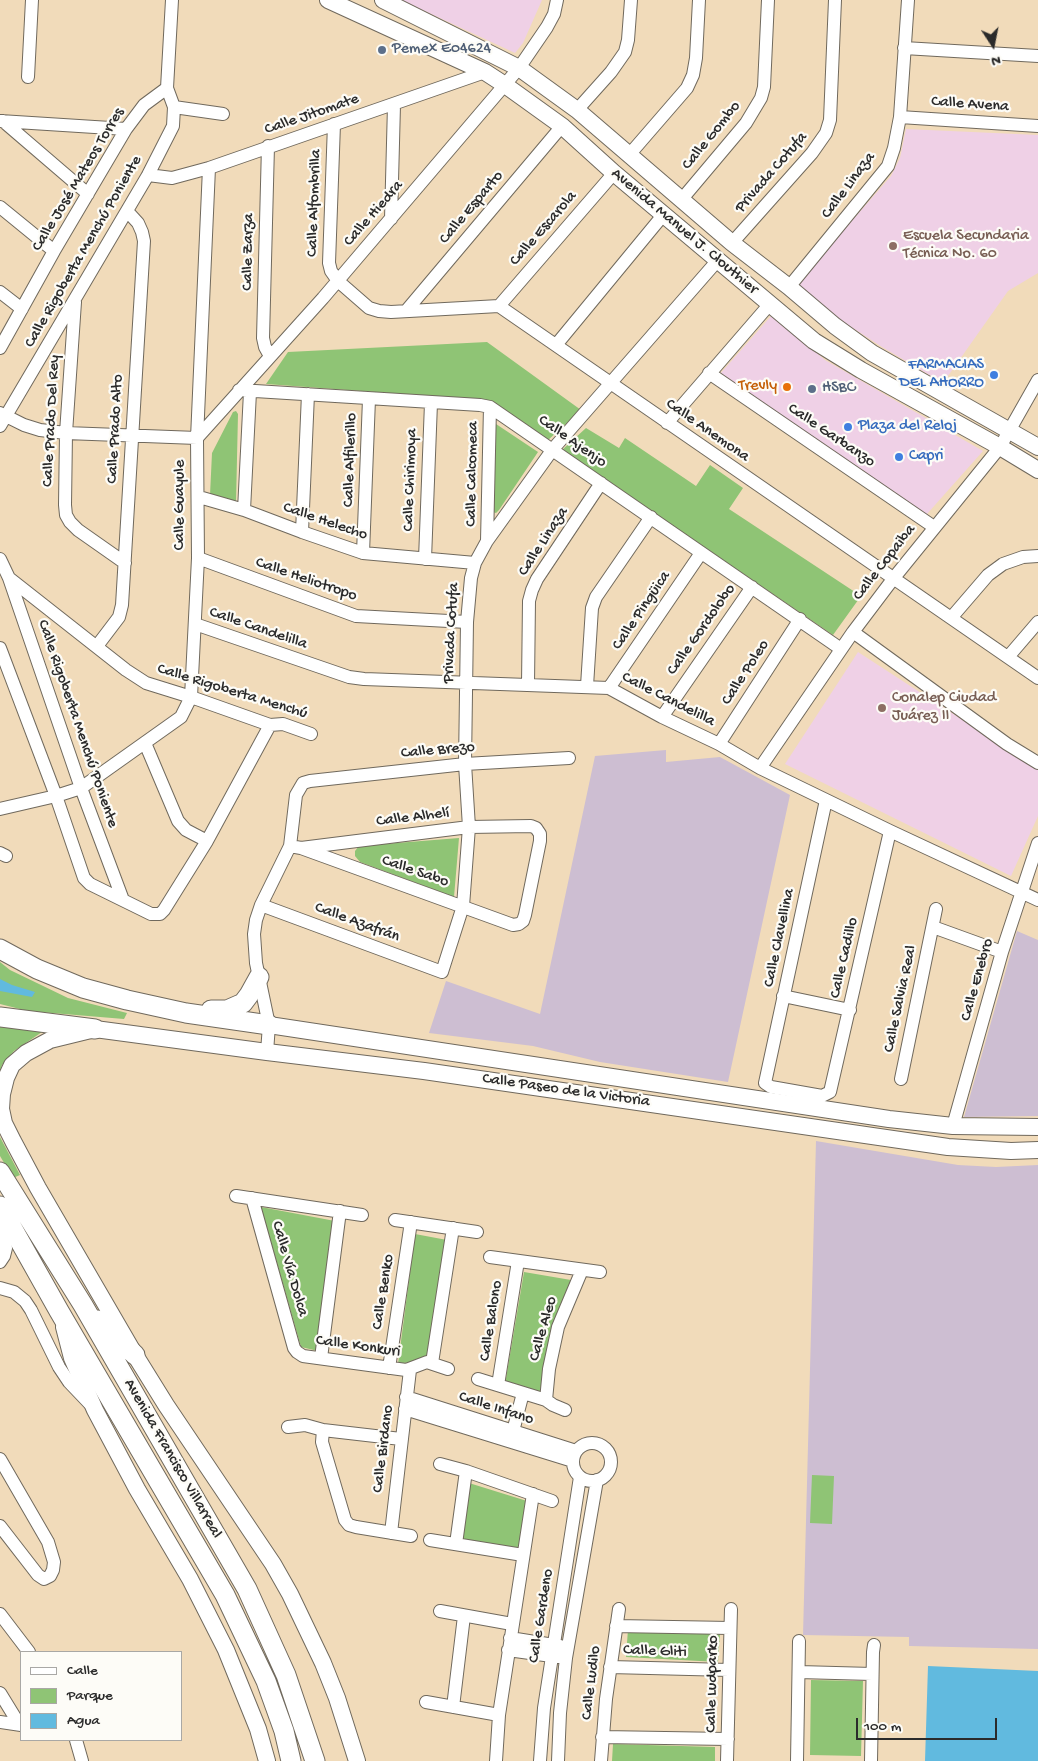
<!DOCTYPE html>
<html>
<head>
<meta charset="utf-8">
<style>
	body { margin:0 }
	#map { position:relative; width:1038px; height:1761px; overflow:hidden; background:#f1dbba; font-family:"Gochi Hand",sans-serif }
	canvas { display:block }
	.legend { position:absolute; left:20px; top:1651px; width:162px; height:90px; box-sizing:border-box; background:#fdfcf7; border:1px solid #a9a8a5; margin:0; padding:6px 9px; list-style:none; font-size:15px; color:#2b2b2b }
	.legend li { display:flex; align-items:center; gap:10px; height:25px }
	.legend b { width:25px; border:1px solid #a9a8a5 }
	.north { position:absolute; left:968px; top:20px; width:50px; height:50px; -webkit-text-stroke:4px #fdfcf7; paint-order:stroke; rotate:169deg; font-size:14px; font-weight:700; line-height:20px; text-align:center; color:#2b2b2b }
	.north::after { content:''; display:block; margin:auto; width:18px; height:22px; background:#2b2b2b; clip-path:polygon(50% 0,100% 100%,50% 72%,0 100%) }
	.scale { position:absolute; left:856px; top:1718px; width:141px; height:22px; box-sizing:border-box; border:2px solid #2b2b2b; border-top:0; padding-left:6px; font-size:15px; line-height:18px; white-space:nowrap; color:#2b2b2b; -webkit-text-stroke:4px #fdfcf7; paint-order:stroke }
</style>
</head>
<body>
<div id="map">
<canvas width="1038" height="1761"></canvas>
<ul class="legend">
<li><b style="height:6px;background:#fff"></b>Calle</li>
<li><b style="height:14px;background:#8fc475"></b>Parque</li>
<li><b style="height:14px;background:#61badf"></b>Agua</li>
</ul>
<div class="north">N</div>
<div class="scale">100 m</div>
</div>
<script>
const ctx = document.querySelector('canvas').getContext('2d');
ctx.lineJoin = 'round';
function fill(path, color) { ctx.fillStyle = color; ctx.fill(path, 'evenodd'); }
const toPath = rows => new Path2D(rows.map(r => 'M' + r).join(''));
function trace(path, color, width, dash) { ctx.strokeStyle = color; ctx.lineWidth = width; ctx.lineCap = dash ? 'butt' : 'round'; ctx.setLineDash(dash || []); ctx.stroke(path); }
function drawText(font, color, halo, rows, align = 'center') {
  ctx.font = font + ' "Gochi Hand",sans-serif'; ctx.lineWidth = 4.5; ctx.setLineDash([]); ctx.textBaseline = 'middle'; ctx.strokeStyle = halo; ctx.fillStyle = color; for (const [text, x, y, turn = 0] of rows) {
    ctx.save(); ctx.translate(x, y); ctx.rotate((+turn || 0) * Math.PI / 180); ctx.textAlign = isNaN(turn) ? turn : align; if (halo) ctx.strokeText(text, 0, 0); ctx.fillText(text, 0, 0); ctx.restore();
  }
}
const built = toPath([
	[401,0,542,0,523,43,515,53],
	[906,129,1038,135,1038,273,1008,291,943,383,882,347,825,310,795,286,891,176,900,158],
	[772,315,825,360,983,451,919,523,712,383],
	[858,652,1038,769,1038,816,1011,876,785,764]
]);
const industrial = toPath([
	[666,750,666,762,720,757,790,795,728,1082,600,1062,533,1046,429,1033,446,981,540,1014,595,756],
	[1017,931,1038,940,1038,1116,964,1117],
	[816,1141,958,1165,996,1167,1038,1165,1038,1649,909,1646,909,1637,803,1635]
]);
const green = toPath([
	[487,342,581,410,547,441,484,400,266,384,288,352],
	[236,411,238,414,236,503,210,495,212,453,233,412],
	[496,424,538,452,499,510,496,513,493,512],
	[586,428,619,448,625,438,696,486,710,465,743,488,729,509,861,596,833,635,562,450],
	[459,838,454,897,360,862,355,856,355,851,359,846],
	[0,962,10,970,68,998,127,1013,124,1019,28,1011,0,1004],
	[0,1027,45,1030,14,1051,2,1065,0,1071],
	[0,1137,20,1175,13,1178,0,1156],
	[261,1207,335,1221,318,1351,301,1347],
	[415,1234,447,1240,427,1359,398,1364],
	[524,1272,571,1280,549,1338,540,1392,505,1384],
	[812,1475,834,1476,832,1524,810,1523],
	[469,1483,527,1501,518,1550,462,1539],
	[628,1629,720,1634,718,1662,626,1657],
	[811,1680,863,1681,861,1756,810,1755],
	[613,1744,715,1747,715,1761,612,1761]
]);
const water = toPath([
	[0,979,12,985,35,992,32,997,0,991],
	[928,1666,1038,1671,1038,1761,925,1761]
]);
const minor = toPath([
	[904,48,1038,56],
	[28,77,32,0],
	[174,107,223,114],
	[577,110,611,72,625,52,628,40,631,0],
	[900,117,1038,126],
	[0,121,126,129],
	[3,121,88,194],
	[334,124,329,263,331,271,338,281,369,308,379,311,391,312,499,306,1038,678],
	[268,146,263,338,265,347,270,356],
	[629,155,687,88,693,75,696,58,699,0],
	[148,175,172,178,209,168,485,72],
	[682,199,746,123,761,98,764,87,768,0],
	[0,207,54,251],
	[391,219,394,105],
	[732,243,812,153,826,133,830,120,835,0],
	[789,287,888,166,894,148,900,117,908,0],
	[0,292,22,309],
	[75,302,66,433,65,505,66,515,70,522,78,530,125,563],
	[499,306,614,173],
	[406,311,562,126],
	[556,345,664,214],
	[0,348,54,251,126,129,144,105,167,88],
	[709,373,934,527],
	[239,390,480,405,490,407,841,649],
	[0,413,24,425,40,430,66,433,197,438,323,298,519,68,547,27,554,14,557,0],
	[667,423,769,305],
	[0,426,148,175,173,126,174,107,167,88,172,0],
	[199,497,244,510,302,532,363,553,475,563],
	[244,510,250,392],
	[302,532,308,394],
	[487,541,490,407],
	[363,553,369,399],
	[198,558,356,616,467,622],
	[0,559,9,578,81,788,123,900],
	[425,559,431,403],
	[9,578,126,670,146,683,191,697,270,725,283,724,311,734],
	[951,618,988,575,1003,564,1023,557,1038,556],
	[195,624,349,677,364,679,609,688,662,717,719,744,760,768,890,831,1038,900],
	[853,632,1007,744,1038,763],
	[97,646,119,617,122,605,144,241,142,232,138,223,127,211],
	[0,648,56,796,84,878,90,884,151,914,160,914,164,910,207,841,270,725],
	[1008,657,1038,622],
	[528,684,529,601,532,590,537,579,601,483],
	[587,686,592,608,596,597,651,517],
	[609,688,701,553],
	[662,717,752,587],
	[145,743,178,821,186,830,207,841],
	[719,744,800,619],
	[760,768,853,632,893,579,1000,447,1038,380],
	[826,800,765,1083,771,1087,822,1096,830,1092,890,831],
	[0,809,56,796,81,788,181,717,191,697,198,558,197,438,209,168],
	[290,846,301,848,513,925,519,924,523,921,525,915,540,841,540,834,536,828,531,826,469,827,301,848],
	[0,853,6,856],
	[261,905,442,972,463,906,469,827,465,764,467,622,471,578,475,563,487,541,553,449,718,260],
	[933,927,1002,952],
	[783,996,850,1010],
	[267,1052,269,1025,256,963,254,934,256,920,261,905,290,846,296,795,303,783,310,781,465,764,569,758],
	[901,1079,936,909],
	[953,1126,1002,952,1038,843],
	[236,1196,362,1215],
	[252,1198,294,1348,297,1352,303,1356,406,1370,427,1362,448,1369],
	[395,1220,477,1232],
	[490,1257,600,1272],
	[0,1262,4,1256,6,1248,3,1219],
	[0,1288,14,1292,25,1301,31,1310,59,1367,69,1382,89,1403],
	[321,1358,340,1211],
	[432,1363,453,1228],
	[389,1368,411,1222],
	[478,1379,546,1400,553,1405,565,1410],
	[498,1385,518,1261],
	[406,1397,576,1451],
	[546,1400,549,1369,558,1327,582,1270],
	[405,1409,573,1461],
	[288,1427,305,1425,323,1430,401,1439],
	[323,1430,322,1442,345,1520,349,1525,356,1527,411,1536],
	[511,1439,523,1393],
	'573 1462a19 19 0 1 1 38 0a19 19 0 1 1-38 0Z',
	[0,1459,48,1542,54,1562,53,1570,50,1576,44,1579,38,1575,0,1526],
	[440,1464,466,1471,552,1501],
	[391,1533,410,1370],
	[430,1540,523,1555],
	[456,1544,466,1471],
	[440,1611,512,1624],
	[0,1614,29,1652],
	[616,1626,730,1628],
	[510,1638,560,1646],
	[508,1650,559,1657],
	[610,1667,729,1670],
	[799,1672,872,1674],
	[0,1693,19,1724],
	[426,1702,499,1715],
	[453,1707,464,1616],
	[0,1722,21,1725],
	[602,1737,728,1739],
	[76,1740,82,1761],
	[496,1761,499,1715,533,1494],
	[540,1761,544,1708,580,1477],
	[558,1761,560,1713,566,1658,597,1480],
	[601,1761,606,1699,619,1609],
	[727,1761,731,1609],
	[797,1761,799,1641],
	[871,1761,873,1652,874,1645]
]);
const major = toPath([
	[328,0,485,72,505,85,562,126,614,173,814,341,861,370,1000,447,1038,470],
	[383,0,519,68,577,110,732,243,789,287,835,326,872,353,1038,447],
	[269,1025,889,1119,953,1126,1038,1127],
	[64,1327,72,1358,95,1410,137,1489,190,1579,226,1650,258,1729,267,1761],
	[357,1761,337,1698,323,1663,290,1594,273,1564,166,1405,135,1355,38,1188,13,1141,4,1123,1,1109,2,1094,6,1078,12,1065,26,1053,50,1040,95,1029,267,1052,424,1071,948,1147,1011,1151,1038,1150]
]);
const highway = toPath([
	[0,949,37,969,83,988,127,1000,186,1013,269,1025],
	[211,1010,227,1010,243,1003,249,995,259,977],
	[0,1017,95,1029],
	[0,1172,83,1305,247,1589,286,1675,315,1761],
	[0,1206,59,1311,225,1595,266,1681,284,1731,291,1761],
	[98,1320,135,1355]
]);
const markers = [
	[382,50,5,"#5c6f8a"],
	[893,246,5,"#8d6e63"],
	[994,375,5,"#3f7fe0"],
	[787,387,5,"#e8710a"],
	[812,389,5,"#5c6f8a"],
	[848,427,5,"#3f7fe0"],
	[899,457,5,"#3f7fe0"],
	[882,708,5,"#8d6e63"]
];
const serviceNames = [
	["Pemex E04624",392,50],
	["HSBC",822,389]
];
const streetNames = [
	["Calle Avena",970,105,4],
	["Calle Jitomate",312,115,-19],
	["Calle Gombo",712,136,-51],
	["Privada Cotufa",772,173,-49],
	["Calle José Mateos Torres",79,180,-59],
	["Calle Linaza",849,186,-53],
	["Calle Alfombrilla",315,203,-88],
	["Calle Esparto",472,208,-50],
	["Calle Hiedra",374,214,-49],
	["Calle Escarola",544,229,-49],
	["Avenida Manuel J. Clouthier",684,232,40],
	["Calle Rigoberta Menchú Poniente",84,252,-60],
	["Calle Zarza",249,252,-89],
	["Calle Prado Del Rey",52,421,-87],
	["Calle Prado Alto",116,429,-87],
	["Calle Anemona",707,431,35],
	["Calle Garbanzo",831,436,34],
	["Calle Ajenjo",572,442,35],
	["Calle Alfilerillo",351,460,-88],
	["Calle Calcomeca",473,474,-89],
	["Calle Chirimoya",411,480,-88],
	["Calle Guayule",181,505,-90],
	["Calle Helecho",325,522,19],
	["Calle Linaza",544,542,-57],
	["Calle Copaiba",885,563,-52],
	["Calle Heliotropo",306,580,19],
	["Calle Pingüica",642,611,-56],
	["Calle Candelilla",258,629,19],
	["Calle Gordolobo",702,630,-55],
	["Privada Cotufa",452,633,-87],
	["Calle Poleo",746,673,-57],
	["Calle Rigoberta Menchú",232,692,17],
	["Calle Candelilla",668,700,27],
	["Calle Rigoberta Menchú Poniente",77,724,71],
	["Calle Brezo",438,751,-5],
	["Calle Alhelí",413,818,-7],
	["Calle Sabo",415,872,19],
	["Calle Azafrán",357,923,20],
	["Calle Clavellina",780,938,-78],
	["Calle Cadillo",845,958,-77],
	["Calle Enebro",978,980,-74],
	["Calle Salvia Real",901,999,-78],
	["Calle Paseo de la Victoria",566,1091,8],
	["Calle Vía Dolca",289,1269,74],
	["Calle Benko",384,1292,-81],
	["Calle Balono",492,1321,-81],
	["Calle Aleo",544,1329,-74],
	["Calle Konkuri",358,1347,8],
	["Calle Infano",496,1409,18],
	["Calle Birdano",384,1449,-83],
	["Avenida Francisco Villarreal",172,1459,60],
	["Calle Gardeno",542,1616,-81],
	["Calle Gliti",655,1652,2],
	["Calle Ludilo",592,1683,-83],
	["Calle Ludparko",713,1684,-89]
];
const educationNames = [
	["Escuela Secundaria",903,237],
	["Técnica No. 60",903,255],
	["Conalep Ciudad",892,699],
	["Juárez II",892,717]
];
const shopNames = [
	["FARMACIAS",984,366,"right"],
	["DEL AHORRO",984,384,"right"],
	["Plaza del Reloj",858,427],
	["Capri",909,457]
];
const foodNames = [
	["Trevly",777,387]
];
fill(built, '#efd0e6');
fill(industrial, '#cdbed2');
fill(green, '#8fc475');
fill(water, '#61badf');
trace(minor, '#70695d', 14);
trace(major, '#70695d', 18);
trace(highway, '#70695d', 21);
trace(minor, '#fff', 12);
trace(major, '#fff', 16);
trace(highway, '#fff', 19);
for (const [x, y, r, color] of markers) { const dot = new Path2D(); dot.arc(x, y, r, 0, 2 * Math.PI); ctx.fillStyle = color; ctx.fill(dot); trace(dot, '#fdfcf7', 2); }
drawText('16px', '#4e5e75', '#fdfcf7', serviceNames, 'left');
drawText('16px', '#2b2b2b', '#fdfcf7', streetNames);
drawText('16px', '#785e54', '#fdfcf7', educationNames, 'left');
drawText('16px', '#366cbe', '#fdfcf7', shopNames, 'left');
drawText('16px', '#c56008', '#fdfcf7', foodNames, 'right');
</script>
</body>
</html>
